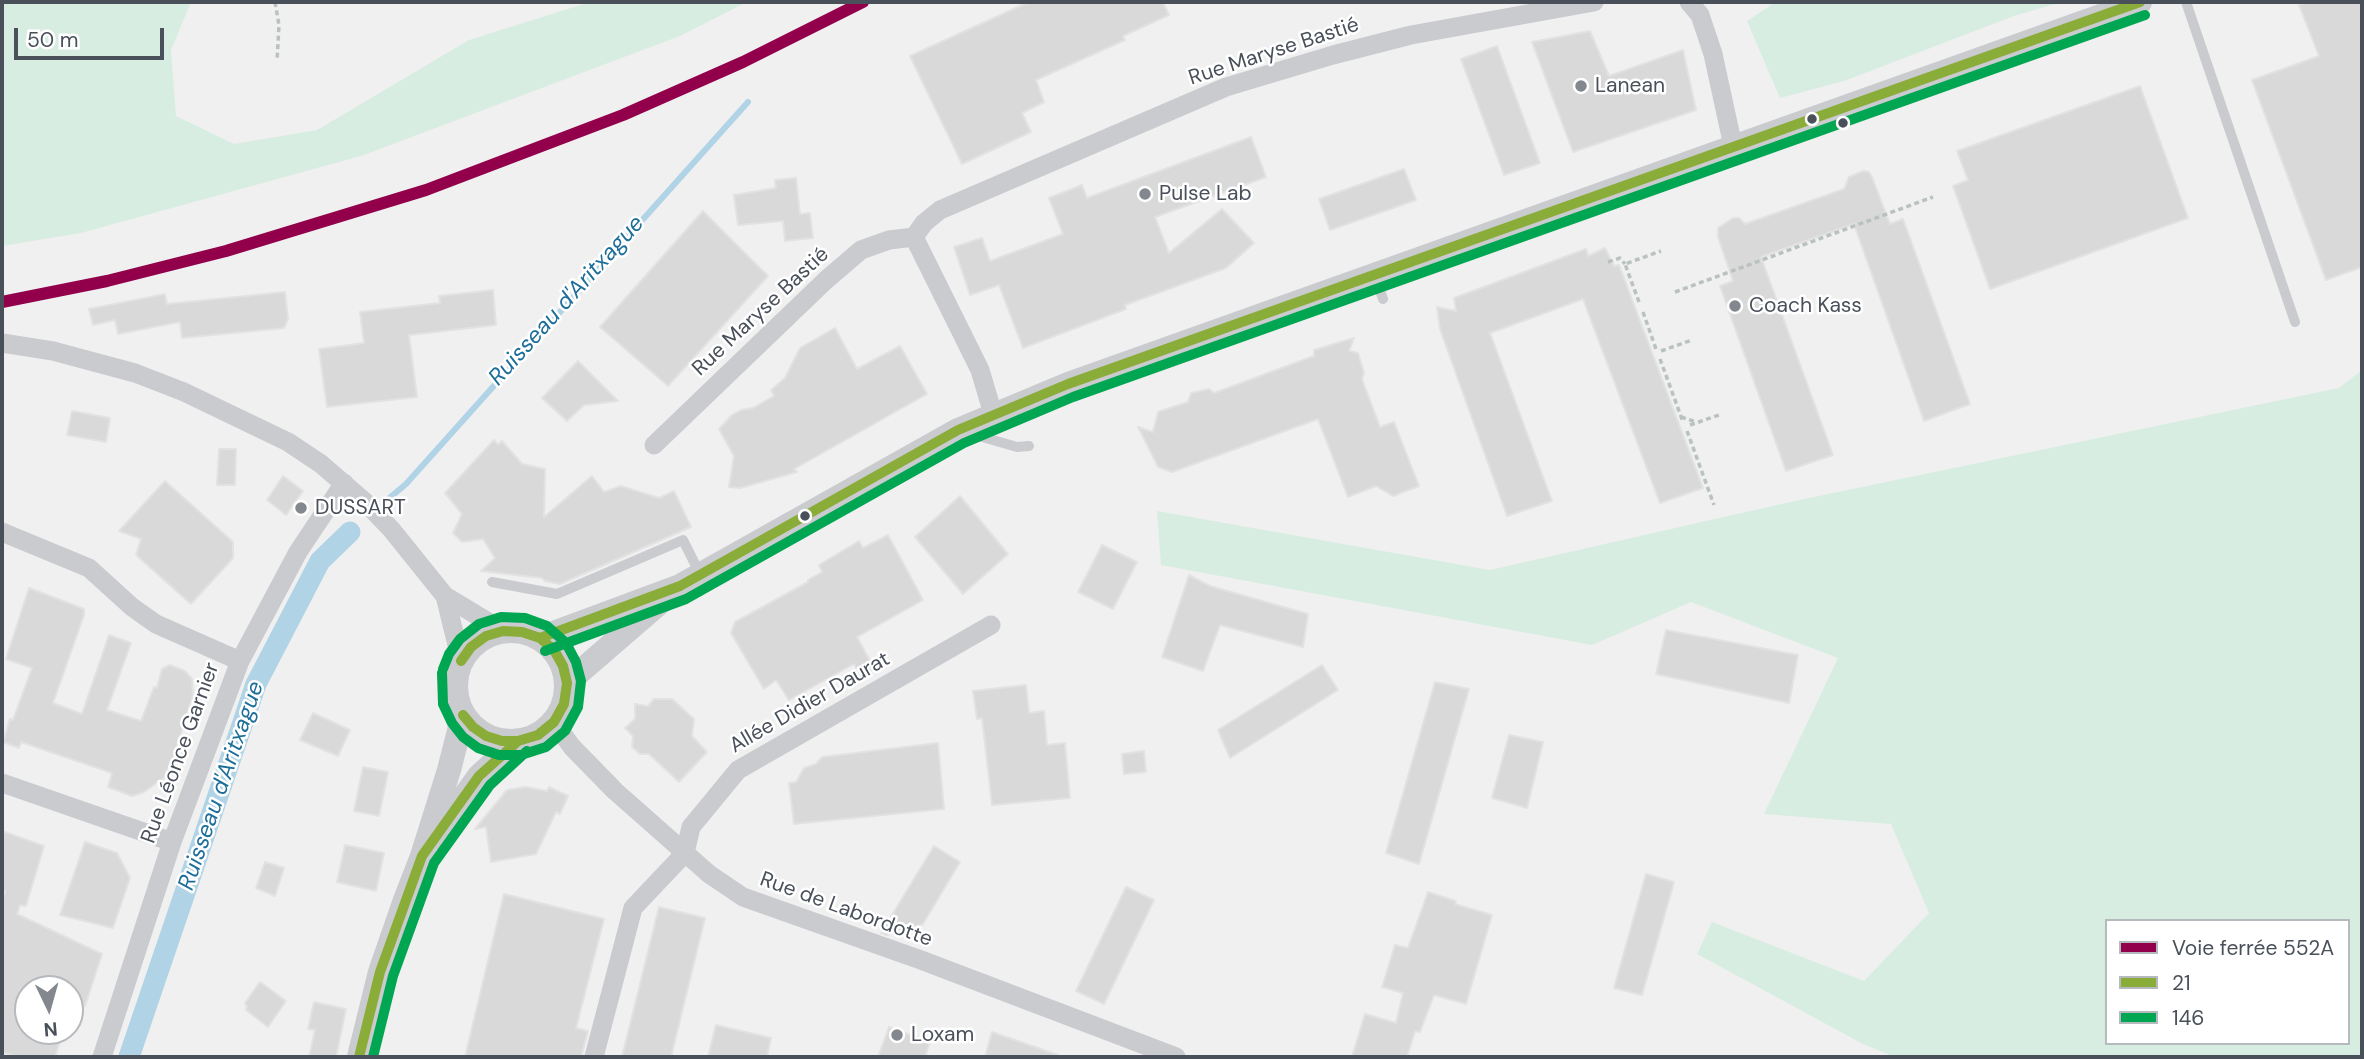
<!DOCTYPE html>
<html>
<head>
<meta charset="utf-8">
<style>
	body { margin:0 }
	#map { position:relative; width:2364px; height:1059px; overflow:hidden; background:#f0f0f0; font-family:"DM Sans",sans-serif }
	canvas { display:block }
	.frame { position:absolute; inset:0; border:4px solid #49505a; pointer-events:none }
	.legend { position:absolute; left:2105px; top:919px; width:245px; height:126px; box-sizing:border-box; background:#fff; border:2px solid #b6b9bd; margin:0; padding:9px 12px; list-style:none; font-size:21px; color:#49505a }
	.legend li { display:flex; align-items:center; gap:14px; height:35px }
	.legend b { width:35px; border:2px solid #b6b9bd }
	.north { position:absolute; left:14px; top:975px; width:70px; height:70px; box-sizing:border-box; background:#fff; border:2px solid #b6b9bd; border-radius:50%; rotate:175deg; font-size:19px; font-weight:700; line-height:28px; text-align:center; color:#49505a }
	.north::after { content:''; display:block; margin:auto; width:24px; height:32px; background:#83888e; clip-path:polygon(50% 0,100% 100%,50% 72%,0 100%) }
	.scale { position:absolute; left:14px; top:28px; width:150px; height:32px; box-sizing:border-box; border:4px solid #49505a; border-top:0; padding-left:9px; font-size:21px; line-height:24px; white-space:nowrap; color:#49505a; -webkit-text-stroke:5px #fff; paint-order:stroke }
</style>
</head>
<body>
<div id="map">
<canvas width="2364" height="1059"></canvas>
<div class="frame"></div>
<ul class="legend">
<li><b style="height:9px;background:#92004c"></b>Voie ferrée 552A</li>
<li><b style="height:9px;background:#8aac39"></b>21</li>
<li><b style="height:9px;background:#00a651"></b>146</li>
</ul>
<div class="north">N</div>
<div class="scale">50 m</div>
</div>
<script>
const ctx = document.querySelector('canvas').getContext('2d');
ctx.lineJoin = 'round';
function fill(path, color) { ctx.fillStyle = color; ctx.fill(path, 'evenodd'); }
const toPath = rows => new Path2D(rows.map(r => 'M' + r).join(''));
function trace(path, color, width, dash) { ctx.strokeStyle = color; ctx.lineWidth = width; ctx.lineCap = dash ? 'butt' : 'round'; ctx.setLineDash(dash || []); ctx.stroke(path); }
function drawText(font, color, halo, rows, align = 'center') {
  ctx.font = font + ' "DM Sans",sans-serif'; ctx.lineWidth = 5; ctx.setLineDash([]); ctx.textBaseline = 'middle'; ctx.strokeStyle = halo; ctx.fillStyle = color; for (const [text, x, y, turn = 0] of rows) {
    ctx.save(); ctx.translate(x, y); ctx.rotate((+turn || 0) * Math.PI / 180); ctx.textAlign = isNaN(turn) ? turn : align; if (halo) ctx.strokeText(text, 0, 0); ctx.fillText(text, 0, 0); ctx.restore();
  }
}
const green = toPath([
	[2,2,191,2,171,50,176,116,234,144,317,130,469,40,590,2,747,2,680,36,361,156,81,233,2,246],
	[1776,2,2062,2,2014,16,1844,81,1780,98,1747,21],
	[2362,370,2362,1057,1895,1057,1863,1044,1697,954,1712,922,1864,981,1929,913,1891,824,1764,814,1838,658,1691,602,1592,645,1161,565,1157,511,1490,570,1790,502,2339,388],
	[2107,921,2348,921,2348,1043,2107,1043]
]);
const stream = toPath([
	[387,500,406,484,748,102]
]);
const canal = toPath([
	[129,1057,256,684,320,561,350,532]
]);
const building = toPath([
	[1029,2,1163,2,1169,15,1123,36,1125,40,1036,80,1044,102,1022,113,1031,132,962,164,910,56,1029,2],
	[2309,2,2362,2,2362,267,2326,280,2252,80,2319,56,2299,5,2309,2],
	[1590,31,1609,76,1683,50,1696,110,1573,152,1532,42,1590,31],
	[1497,46,1540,163,1504,175,1461,59,1497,46],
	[2140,86,2188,218,1990,289,1953,186,1968,180,1957,151,2140,86],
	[1251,137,1266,177,1155,217,1169,253,1222,209,1254,243,1226,268,1125,305,1126,309,1023,348,999,285,970,295,954,247,982,238,990,261,1063,234,1049,198,1082,185,1087,198,1251,137],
	[1404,169,1416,200,1330,230,1319,199,1404,169],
	[1863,171,1869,172,1872,177,1890,224,1903,219,1970,404,1924,421,1854,224,1761,257,1833,455,1786,471,1720,286,1733,281,1718,237,1718,228,1733,218,1739,218,1745,224,1844,189,1849,177,1863,171],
	[796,178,800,214,810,213,813,238,785,241,783,221,738,225,734,195,776,188,775,180,796,178],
	[703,211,768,276,668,386,600,327,703,211],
	[1605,248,1614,266,1619,265,1703,488,1660,503,1583,299,1490,333,1552,501,1507,516,1440,329,1437,307,1456,311,1454,298,1586,249,1588,256,1605,248],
	[493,290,496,325,409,335,417,397,327,407,319,349,364,343,360,312,440,303,439,296,493,290],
	[285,292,288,319,284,328,182,338,180,322,118,334,115,320,93,325,89,309,165,294,167,304,285,292],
	[835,328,857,369,900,346,927,394,794,469,797,472,740,488,729,487,734,456,719,429,732,415,741,410,753,408,774,396,771,390,785,378,800,348,835,328],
	[1354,338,1349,351,1358,353,1364,373,1362,379,1380,427,1394,422,1419,486,1393,496,1376,486,1348,497,1318,419,1172,472,1158,467,1138,427,1153,432,1158,412,1188,402,1191,393,1209,389,1214,393,1314,356,1314,350,1354,338],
	[578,361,618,401,584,405,567,421,542,398,578,361],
	[72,411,110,418,106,442,67,435,72,411],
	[494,440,498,445,502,441,522,464,545,469,544,517,592,476,604,492,621,486,659,498,674,491,691,527,560,584,545,581,542,578,481,571,495,558,483,539,462,542,453,533,462,514,445,493,494,440],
	[219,449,236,449,235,485,217,485,219,449],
	[283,476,303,491,286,515,267,500,283,476],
	[165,481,233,542,233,558,191,604,136,555,141,539,119,531,165,481],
	[960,496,1008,554,963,594,915,537,960,496],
	[888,535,923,600,857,637,875,670,861,678,854,664,789,700,776,680,764,689,731,633,735,622,808,582,808,580,822,572,819,565,859,541,863,548,888,535],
	[1102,545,1137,562,1113,609,1078,592,1102,545],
	[1189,575,1210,586,1308,614,1303,647,1220,625,1203,671,1162,657,1189,575],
	[29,588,84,609,84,615,53,703,82,714,109,635,131,643,107,710,141,721,154,687,157,688,162,669,170,665,185,671,192,679,193,695,170,769,168,769,164,778,144,792,132,796,108,787,112,773,21,742,19,748,3,742,10,719,13,720,32,668,6,659,29,588],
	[1666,630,1798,655,1789,703,1656,674,1666,630],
	[1322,665,1338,690,1230,758,1218,730,1322,665],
	[1435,682,1469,689,1419,864,1386,853,1435,682],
	[1026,685,1029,713,1044,711,1047,745,1065,743,1070,798,992,805,982,718,977,719,973,691,1026,685],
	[654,699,672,699,694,719,692,736,707,752,679,782,649,754,640,754,632,747,633,736,625,728,635,719,635,704,648,706,654,699],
	[313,713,350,730,338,756,300,740,313,713],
	[1509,735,1543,742,1527,808,1492,798,1509,735],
	[938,743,944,809,794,824,789,783,796,782,804,768,816,764,822,757,938,743],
	[1144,751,1146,772,1124,774,1122,754,1144,751],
	[363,767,388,772,379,816,354,811,363,767],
	[526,787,547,791,549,787,568,796,560,814,556,812,536,854,491,862,486,827,475,829,507,790,526,787],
	[2,831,44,846,26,906,20,905,17,914,102,954,85,1006,70,1001,70,989,28,989,28,1031,63,1031,55,1057,18,1057,2,1052,2,903,5,891,2,890,2,831],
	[85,842,117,853,130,878,113,928,60,915,85,842],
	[345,845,384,853,376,891,337,882,345,845],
	[934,846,960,862,923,924,887,935,881,933,934,846],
	[265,862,284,868,275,896,256,888,265,862],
	[1646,874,1674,882,1642,995,1614,988,1646,874],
	[1126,887,1154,900,1104,1004,1076,991,1126,887],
	[1428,892,1456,901,1455,904,1492,915,1466,1004,1434,995,1420,1032,1415,1031,1407,1057,1352,1057,1365,1014,1396,1023,1403,993,1382,987,1395,945,1408,948,1428,892],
	[504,894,604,919,576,1028,588,1031,581,1057,465,1057,504,894],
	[659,907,705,918,671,1057,622,1057,659,907],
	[260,982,286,1001,268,1027,246,1010,247,1006,245,1003,260,982],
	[314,1002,346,1009,336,1057,309,1057,315,1030,308,1029,314,1002],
	[716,1025,771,1038,767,1057,708,1057,716,1025],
	[889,1027,930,1042,925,1057,878,1057,889,1027],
	[992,1032,1058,1055,1057,1057,985,1057,992,1032]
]);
const path = toPath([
	[275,2,279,25,277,61],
	[1608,262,1620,258,1625,264],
	[1675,292,1933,197],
	[1639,302,1625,264,1661,251],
	[1643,312,1656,349],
	[1661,351,1692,340],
	[1660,359,1683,422],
	[1681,417,1696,422],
	[1690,425,1719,415],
	[1687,431,1714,505]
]);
const service = toPath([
	[2186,2,2295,322],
	[1375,277,1383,299],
	[965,432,1017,447,1029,446],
	[492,582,557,594,683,540,700,574]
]);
const minor = toPath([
	[1689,2,1700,15,1713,54,1733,146],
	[2,343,53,351,135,373,184,392,288,442,321,464,365,502,391,529,445,596],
	[993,414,980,370,914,237,924,223,940,210,1226,87,1333,55,1411,35,1594,2],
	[654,445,826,280,861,250,889,240,914,237],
	[2,532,89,568,132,607,156,624,240,661],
	[461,661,445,596,503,631],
	[554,722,572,747,615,791,709,874,743,897,921,960,1176,1057],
	[2,783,172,842],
	[685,853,691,827,738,770,991,625],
	[102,1057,172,842,240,661,298,552,344,483],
	[594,1057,633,908,685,853]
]);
const tertiary = toPath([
	'456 686a55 55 0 1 1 110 0a55 55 0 1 1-110 0Z',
	[540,638,680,586,958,430,1068,384,2140,2],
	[567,683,663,600],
	[435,838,479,776,518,741],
	[359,1057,380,972,405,900,422,856,449,770,463,715]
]);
const bus1 = toPath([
	[540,638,680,586,958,430,1068,384,2140,2],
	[461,661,471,647,486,636,503,631,522,632,540,638,554,650,563,666,567,683,564,704,554,722,538,735,518,741,502,741,486,736,473,727,463,715],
	[359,1057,380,972,422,856,479,776,518,741]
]);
const bus2 = toPath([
	[545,651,686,599,964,443,1073,397,2145,15],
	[442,673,443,704,452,723,463,737,478,748,499,755,521,755,546,747,565,731,578,707,581,681,576,662,566,643,547,626,525,618,501,617,479,624,460,639,449,654,443,669],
	[373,1057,393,976,434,863,490,785,527,751]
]);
const rail1 = toPath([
	[2,302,107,281,226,251,426,190,623,115,743,62,863,2]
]);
const markers = [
	[1581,86,7,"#83888e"],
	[1812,119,6,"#49505a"],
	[1843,123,6,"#49505a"],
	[1145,194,7,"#83888e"],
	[1735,306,7,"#83888e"],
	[301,508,7,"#83888e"],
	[805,516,6,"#49505a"],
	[897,1035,7,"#83888e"]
];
const streetNames = [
	["Rue Maryse Bastié",1274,52,-18],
	["Rue Maryse Bastié",761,312,-43],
	["Allée Didier Daurat",810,703,-30],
	["Rue Léonce Garnier",181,753,-70],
	["Rue de Labordotte",846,910,20]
];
const poiNames = [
	["Lanean",1595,86],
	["Pulse Lab",1159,194],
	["Coach Kass",1749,306],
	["DUSSART",315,508],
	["Loxam",911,1035]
];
const waterNames = [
	["Ruisseau d'Aritxague",567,301,-48],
	["Ruisseau d'Aritxague",222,786,-71]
];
fill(green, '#d7ede2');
trace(stream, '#b0d3e6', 6);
trace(canal, '#b0d3e6', 21);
fill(building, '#d9d9da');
trace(building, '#e2e2e3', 2);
trace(path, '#b9c2c0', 3.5, [5, 3.5]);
trace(service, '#cacbce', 10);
trace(minor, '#cacbce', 19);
trace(tertiary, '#cacbce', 24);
trace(bus1, '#8aac39', 10);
trace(bus2, '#00a651', 10);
trace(rail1, '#92004c', 12);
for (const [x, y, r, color] of markers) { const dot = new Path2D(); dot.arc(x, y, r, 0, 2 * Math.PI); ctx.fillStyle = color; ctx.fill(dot); trace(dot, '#fff', 2.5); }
drawText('21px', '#49505a', '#fff', streetNames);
drawText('21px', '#49505a', '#fff', poiNames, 'left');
drawText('italic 23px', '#1d6e99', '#fff', waterNames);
</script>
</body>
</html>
